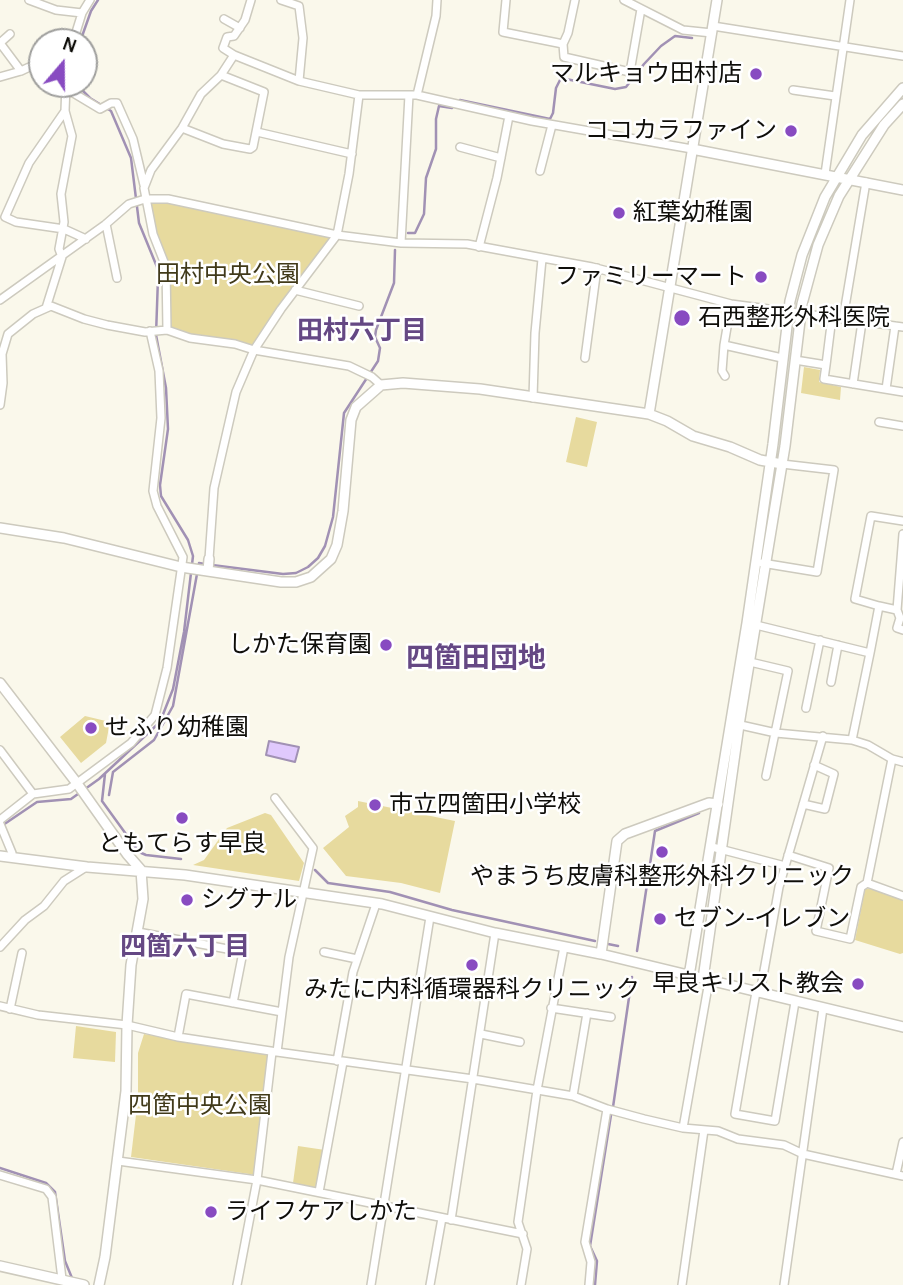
<!DOCTYPE html>
<html>
<head>
<meta charset="utf-8">
<style>
	body { margin:0 }
	#map { position:relative; width:903px; height:1285px; overflow:hidden; background:#faf8eb; font-family:Karla,sans-serif }
	canvas { display:block }
	.north { position:absolute; left:28px; top:28px; width:70px; height:70px; box-sizing:border-box; background:#fff; border:2px solid #9f9f9d; border-radius:50%; rotate:20deg; font-size:19px; font-weight:700; line-height:28px; text-align:center; color:#0f0e0a }
	.north::after { content:''; display:block; margin:auto; width:24px; height:32px; background:#884bc1; clip-path:polygon(50% 0,100% 100%,50% 72%,0 100%) }
</style>
</head>
<body>
<div id="map">
<canvas width="903" height="1285"></canvas>
<div class="north">N</div>
</div>
<script>
const ctx = document.querySelector('canvas').getContext('2d');
ctx.lineJoin = 'round';
function fill(path, color) { ctx.fillStyle = color; ctx.fill(path, 'evenodd'); }
const toPath = rows => new Path2D(rows.map(r => 'M' + r).join(''));
function trace(path, color, width, dash) { ctx.strokeStyle = color; ctx.lineWidth = width; ctx.lineCap = dash ? 'butt' : 'round'; ctx.setLineDash(dash || []); ctx.stroke(path); }
function drawText(font, color, halo, rows, align = 'center') {
  ctx.font = font + ' Karla,"Noto Sans JP",sans-serif'; ctx.lineWidth = 5; ctx.setLineDash([]); ctx.textBaseline = 'middle'; ctx.strokeStyle = halo; ctx.fillStyle = color; for (const [text, x, y, turn = 0] of rows) {
    ctx.save(); ctx.translate(x, y); ctx.rotate((+turn || 0) * Math.PI / 180); ctx.textAlign = isNaN(turn) ? turn : align; if (halo) ctx.strokeText(text, 0, 0); ctx.fillText(text, 0, 0); ctx.restore();
  }
}
const green = toPath([
	[149,202,168,202,332,236,253,346,190,335,170,328,169,267,156,233],
	[804,367,820,370,819,382,841,387,840,400,801,393],
	[576,417,597,422,587,467,566,462],
	[85,716,110,722,106,743,81,763,60,737],
	[358,801,455,821,440,893,401,883,346,876,323,848,349,827,345,816,358,807],
	[265,813,271,815,304,863,299,881,193,865,204,860,227,828],
	[865,889,870,889,903,899,903,953,900,954,855,940],
	[76,1026,116,1032,115,1062,73,1058],
	[144,1034,268,1055,256,1175,131,1157,138,1098,138,1053],
	[298,1146,325,1150,318,1189,293,1183]
]);
const water = toPath([
	[269,741,299,747,295,762,266,755,269,741]
]);
const stream = toPath([
	[80,42,91,11,98,0],
	[460,100,550,119,553,113,556,88,561,78,615,89,626,87,644,64,661,46,675,36,692,38],
	[408,233,415,233,424,214,426,178,436,149,436,119,439,106,452,108],
	[212,565,283,574,296,573,308,567,318,558,325,546,333,517,344,413,378,361,380,348,375,337,376,330,394,283,395,250],
	[105,774,102,801,139,852,146,855,181,859],
	[109,795,113,772,154,740,173,706,199,563,205,564],
	[3,825,37,802,71,799,99,779,160,722,173,689,184,632,193,556,188,540,161,496,160,485,168,429,166,388,156,335,158,278,157,267,139,223,131,158,111,111,90,98,76,84],
	[315,870,328,883,390,892,452,910,595,941],
	[608,944,618,946],
	[637,951,655,831,699,813],
	[613,1107,632,977],
	[0,1168,46,1183,55,1192,65,1261,72,1278],
	[595,1285,597,1261,590,1246,611,1115]
]);
const minor = toPath([
	[29,0,56,10,82,13],
	[281,0,299,6,303,38,299,81,359,95,417,95,532,121,692,149],
	[506,0,503,32,563,44],
	[575,0,568,33,563,44,564,57,630,72,641,9],
	[624,0,683,30,712,33],
	[224,19,240,28],
	[713,26,903,56],
	[10,34,0,43,21,71],
	[73,42,82,13,90,0],
	[234,55,299,81],
	[0,77,21,71,42,61],
	[65,88,100,109,111,103,117,103,133,139,144,185],
	[793,90,835,96],
	[417,95,436,16,437,0],
	[65,111,29,163,5,217,16,222,64,229,86,239],
	[182,128,223,144,250,149,253,147,264,92,221,75],
	[257,132,352,154],
	[460,147,501,158],
	[540,171,552,125],
	[825,174,850,0],
	[106,224,117,278],
	[401,243,409,95],
	[479,247,497,178,509,116],
	[295,290,359,306],
	[0,300,106,224,129,204,145,199,168,199,337,235,401,243,467,244,592,267,731,304,903,327],
	[46,308,62,257,59,249,64,222,61,194,72,136,65,111,66,84],
	[843,319,866,182],
	[167,330,166,267,153,234,144,188,151,170,182,128,201,94,221,75,234,55,223,48,227,37,234,36,245,20,251,0],
	[724,345,782,358],
	[585,358,597,268],
	[795,360,826,365,824,379,903,392],
	[826,365,832,317],
	[725,376,722,371,724,345,731,304],
	[853,384,862,322],
	[886,389,895,326],
	[533,398,535,333,542,259],
	[0,405,3,383,2,354,8,334,33,314,51,306,84,319,107,325,145,332,167,330,190,338,235,344,254,350,349,366,372,377,381,385],
	[879,422,903,426],
	[209,559,214,488,236,392,254,350,281,309,337,235,349,174,359,95],
	[762,563,817,572,834,470,782,464],
	[879,606,897,610,903,534],
	[897,610,900,618,897,628,903,630],
	[756,625,870,653,852,740],
	[870,653,879,606,855,599,871,516,903,521],
	[750,662,788,671,766,776],
	[831,682,838,645],
	[806,708,820,640],
	[736,724,776,733,852,740,868,745,892,759,903,762],
	[0,750,33,794,69,789,131,743,155,715,167,668,183,557,157,506,153,491,161,418,159,371,150,331],
	[275,798,313,848,289,957,277,1052],
	[803,804,825,809,834,774,814,765],
	[0,820,33,794],
	[0,824,12,853,12,857],
	[712,847,785,866],
	[788,855,829,868,816,931,850,939,861,887,867,883,892,759],
	[867,883,903,896],
	[138,932,243,952,233,1003],
	[0,947,25,920,44,906,64,881,86,867],
	[324,952,357,959],
	[756,992,735,1114,775,1121,795,1002],
	[760,993,779,887,823,736],
	[0,1006,38,1015,127,1025,178,1037,277,1052,473,1079,573,1096,607,1109,644,1119,683,1128,718,1131,738,1139,784,1145,803,1154,903,1176],
	[551,1008,611,1017],
	[10,1009,22,953],
	[481,1034,520,1042],
	[178,1037,186,994,282,1012],
	[337,1061,353,972,376,904],
	[573,1096,587,1013],
	[683,1128,709,981],
	[118,1161,257,1180,523,1234],
	[896,1174,903,1142],
	[0,1175,46,1189,52,1197,62,1279],
	[319,1192,343,1062],
	[451,1220,495,933],
	[237,1285,257,1180,272,1052],
	[371,1285,430,917],
	[430,1285,442,1218],
	[521,1285,527,1249,518,1222,537,1090,564,947],
	[589,1285,591,1262,585,1242,607,1109],
	[682,1285,704,1130],
	[784,1285,823,1008]
]);
const tertiary = toPath([
	[692,149,903,190],
	[649,414,717,0],
	[0,528,64,538,181,567,281,582,296,582,311,577,331,559,337,545,343,511,351,420,356,407,381,385,403,383,480,389,649,414,667,421,693,436,730,447,760,460,782,464],
	[208,571,209,559],
	[0,683,76,782,127,854,141,870,143,899,131,965,127,1025,126,1091,105,1257,99,1285],
	[0,856,87,867,185,875,382,904,495,933,601,954,903,1027],
	[601,954,617,841,625,834,709,803,718,804],
	[689,976,747,623,773,444,790,301,802,255,825,197,862,135,903,88],
	[703,979,739,725,785,446,802,304,818,245,839,196,884,125,903,104],
	[0,1266,84,1285]
]);
const markers = [
	[756,74,7,"#884bc1"],
	[791,131,7,"#884bc1"],
	[619,213,7,"#884bc1"],
	[761,277,7,"#884bc1"],
	[682,318,9,"#884bc1"],
	[386,645,7,"#884bc1"],
	[91,728,7,"#884bc1"],
	[375,805,7,"#884bc1"],
	[182,818,7,"#884bc1"],
	[662,852,7,"#884bc1"],
	[187,900,7,"#884bc1"],
	[660,919,7,"#884bc1"],
	[472,965,7,"#884bc1"],
	[858,984,7,"#884bc1"],
	[211,1212,7,"#884bc1"]
];
const poiNames = [
	["マルキョウ田村店",742,74,"right"],
	["ココカラファイン",777,131,"right"],
	["紅葉幼稚園",633,213],
	["ファミリーマート",747,277,"right"],
	["石西整形外科医院",698,318],
	["しかた保育園",372,645,"right"],
	["せふり幼稚園",105,728],
	["市立四箇田小学校",389,805],
	["ともてらす早良",182,844,"center"],
	["やまうち皮膚科整形外科クリニック",662,877,"center"],
	["シグナル",201,900],
	["セブン-イレブン",674,919],
	["早良キリスト教会",844,984,"right"],
	["みたに内科循環器科クリニック",472,990,"center"],
	["ライフケアしかた",225,1212]
];
const parkNames = [
	["田村中央公園",228,275],
	["四箇中央公園",200,1106]
];
const neighbourhoodNames = [
	["田村六丁目",362,332],
	["四箇六丁目",185,948]
];
const quarterNames = [
	["四箇田団地",476,659]
];
fill(green, '#e7da9e');
fill(water, '#e0c9fd');
trace(water, '#a191b4', 2);
trace(stream, '#a191b4', 2.5);
trace(minor, '#cdcabe', 10);
trace(tertiary, '#cdcabe', 12);
trace(minor, '#fff', 7);
trace(tertiary, '#fff', 9);
for (const [x, y, r, color] of markers) { const dot = new Path2D(); dot.arc(x, y, r, 0, 2 * Math.PI); ctx.fillStyle = color; ctx.fill(dot); trace(dot, '#fff', 2.5); }
drawText('24px', '#0f0e0a', '#fff', poiNames, 'left');
drawText('24px', '#413a1a', '#fff', parkNames);
drawText('bold 26px', '#654884', '#fff', neighbourhoodNames);
drawText('bold 28px', '#654884', '#fff', quarterNames);
</script>
</body>
</html>
